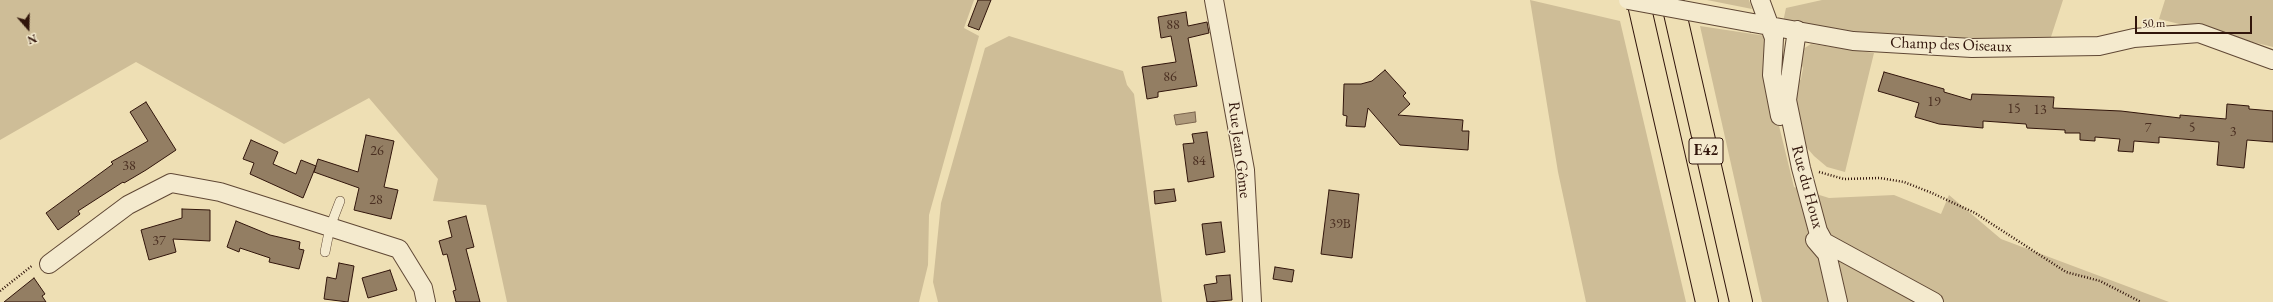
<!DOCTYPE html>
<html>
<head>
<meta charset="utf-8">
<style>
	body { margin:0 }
	#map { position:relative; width:2273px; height:302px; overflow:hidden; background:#eedfb4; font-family:"EB Garamond",serif }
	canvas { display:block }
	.north { position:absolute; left:8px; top:8px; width:40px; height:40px; -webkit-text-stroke:3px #f4eace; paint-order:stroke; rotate:160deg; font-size:11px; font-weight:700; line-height:16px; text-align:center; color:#31150b }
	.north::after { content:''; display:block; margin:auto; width:14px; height:18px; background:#31150b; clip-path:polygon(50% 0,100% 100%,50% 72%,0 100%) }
	.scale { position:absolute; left:2135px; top:16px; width:117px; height:18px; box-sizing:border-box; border:2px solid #31150b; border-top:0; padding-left:5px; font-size:12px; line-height:14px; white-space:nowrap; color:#31150b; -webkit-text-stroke:3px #f4eace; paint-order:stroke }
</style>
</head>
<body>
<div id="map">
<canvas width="2273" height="302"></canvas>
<div class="north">N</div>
<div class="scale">50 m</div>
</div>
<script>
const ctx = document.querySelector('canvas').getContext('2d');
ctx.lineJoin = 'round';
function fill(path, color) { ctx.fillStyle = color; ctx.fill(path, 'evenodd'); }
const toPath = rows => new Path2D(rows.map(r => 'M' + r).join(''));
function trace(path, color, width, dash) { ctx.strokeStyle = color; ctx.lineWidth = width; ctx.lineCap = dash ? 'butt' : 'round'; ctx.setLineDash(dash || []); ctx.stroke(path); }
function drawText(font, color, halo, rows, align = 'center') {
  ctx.font = font + ' "EB Garamond",serif'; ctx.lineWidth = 3; ctx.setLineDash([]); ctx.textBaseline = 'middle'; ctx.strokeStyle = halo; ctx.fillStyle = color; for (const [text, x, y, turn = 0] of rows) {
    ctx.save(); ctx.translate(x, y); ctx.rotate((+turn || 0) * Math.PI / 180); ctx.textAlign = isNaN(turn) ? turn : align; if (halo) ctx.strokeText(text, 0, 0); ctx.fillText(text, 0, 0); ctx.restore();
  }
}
const green = toPath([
	[0,0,974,0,964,28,979,36,929,215,928,265,919,302,507,302,486,205,433,201,438,179,369,98,284,144,136,62,0,140],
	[1530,0,1620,21,1686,302,1586,302,1558,172],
	[1707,0,1749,0,1752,9],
	[1822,0,2063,0,2049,43,1879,35,1783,22,1786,8],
	[2165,0,2273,0,2273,47,2159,19],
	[1700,26,1766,36,1768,81,1794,187,1829,198,1894,195,1941,214,1949,195,2001,239,2169,302,1762,302],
	[1009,36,1123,71,1127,85,1134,94,1162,302,938,302,933,282,941,203,985,48],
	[1811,44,1874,53,1845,172,1827,167,1814,156,1801,141,1794,88,1801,79,1803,68,1799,59,1803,49]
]);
const water = toPath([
	[1195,112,1196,122,1176,125,1174,115,1195,112]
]);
const building = toPath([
	[978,0,991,0,979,30,968,26,978,0],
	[1186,12,1188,26,1207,22,1209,33,1188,38,1197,86,1158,92,1158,97,1147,99,1142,67,1176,62,1171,36,1161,38,1158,17,1186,12],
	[1385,70,1406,93,1403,96,1410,104,1398,115,1463,120,1462,131,1469,131,1468,150,1400,145,1368,108,1365,127,1346,126,1347,116,1343,115,1344,84,1361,84,1372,81,1385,70],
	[1884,72,1944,89,1944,92,1971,100,1972,94,2054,97,2053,108,2121,111,2180,118,2180,115,2226,119,2227,104,2249,106,2249,109,2273,111,2273,142,2247,140,2244,168,2217,165,2219,142,2159,137,2159,143,2134,141,2133,152,2118,151,2120,139,2095,137,2095,141,2080,140,2080,133,2065,133,2065,130,2027,128,2026,124,1983,121,1983,128,1939,124,1915,117,1919,103,1878,91,1884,72],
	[146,102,176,150,146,170,124,183,123,182,78,211,80,214,58,230,46,213,113,164,111,162,148,141,130,112,146,102],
	[1207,132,1214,177,1188,182,1183,144,1194,143,1192,134,1207,132],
	[366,135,394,141,384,187,398,190,391,219,354,210,359,188,314,172,318,159,358,172,366,135],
	[251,140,278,152,273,164,296,174,301,160,316,166,303,198,250,174,254,163,243,159,251,140],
	[1174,189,1176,201,1155,204,1154,191,1174,189],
	[1329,190,1359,194,1352,258,1321,254,1329,190],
	[182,209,210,210,210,241,173,239,176,252,149,260,141,230,182,218,182,209],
	[466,216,474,247,466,249,480,302,456,302,453,291,456,290,447,254,443,255,439,241,452,237,448,221,466,216],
	[236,221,270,235,300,242,299,249,304,250,299,269,269,262,270,258,240,248,239,252,227,247,236,221],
	[1221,222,1225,252,1206,255,1202,224,1221,222],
	[339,263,354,266,348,302,324,299,327,277,336,279,339,263],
	[1275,267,1294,270,1292,282,1273,279,1275,267],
	[390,270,397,290,368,298,362,278,390,270],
	[1230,275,1232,300,1207,302,1204,285,1217,283,1216,276,1230,275],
	[34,278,45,294,42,296,46,302,4,302,34,278]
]);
const path = toPath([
	[1819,172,1844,179,1880,178,1904,182,1932,193,1975,213,2066,272,2100,281,2141,302],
	[0,291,33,265]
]);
const lane = toPath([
	[325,252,330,227,340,201]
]);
const street = toPath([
	[1214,0,1245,170,1252,302],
	[1760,0,1774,38,1772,75,1780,116],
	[1753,23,1853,41,1972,48,2099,46,2134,38,2199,33,2273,60],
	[1797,30,1787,100,1801,168,1818,231,1824,242,1934,302],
	[1815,240,1827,254,1838,302],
	[49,264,128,205,171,183,220,192,399,249,423,288,426,302]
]);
const highway = toPath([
	[1638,0,1707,302],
	[1672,0,1741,302]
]);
const streetBridge = toPath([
	[1628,0,1753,23]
]);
const numberNames = [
	["88",1173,25],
	["86",1170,77],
	["19",1934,102],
	["15",2014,109],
	["13",2040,110],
	["7",2148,128],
	["5",2192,128],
	["3",2233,132],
	["26",377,151],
	["84",1199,161],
	["38",129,166],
	["28",376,200],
	["39B",1340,224],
	["37",159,241]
];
const shields = [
	[1706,151,34]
];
const shieldNames = [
	["E42",1706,151]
];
const streetNames = [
	["Champ des Oiseaux",1951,45,2],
	["Rue Jean Gôme",1239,150,83],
	["Rue du Houx",1807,187,75]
];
fill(green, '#cebd97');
fill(water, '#ae9a7b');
trace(water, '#7c654e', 1);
fill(building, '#937e63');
trace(building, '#31150b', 1);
trace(lane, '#604835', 10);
trace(street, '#604835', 20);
trace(highway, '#31150b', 24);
trace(path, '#31150b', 2.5, [1, 2]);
trace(lane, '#f4eace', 9);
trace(street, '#f4eace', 18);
trace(highway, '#eedfb4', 22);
trace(streetBridge, '#604835', 20, []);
trace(streetBridge, '#f4eace', 18);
drawText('14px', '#4a2f21', null, numberNames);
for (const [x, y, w] of shields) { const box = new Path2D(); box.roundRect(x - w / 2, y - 13, w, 26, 3); ctx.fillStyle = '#f4eace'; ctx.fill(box); trace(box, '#31150b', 1); }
drawText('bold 15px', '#31150b', null, shieldNames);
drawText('16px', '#31150b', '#f4eace', streetNames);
</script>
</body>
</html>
